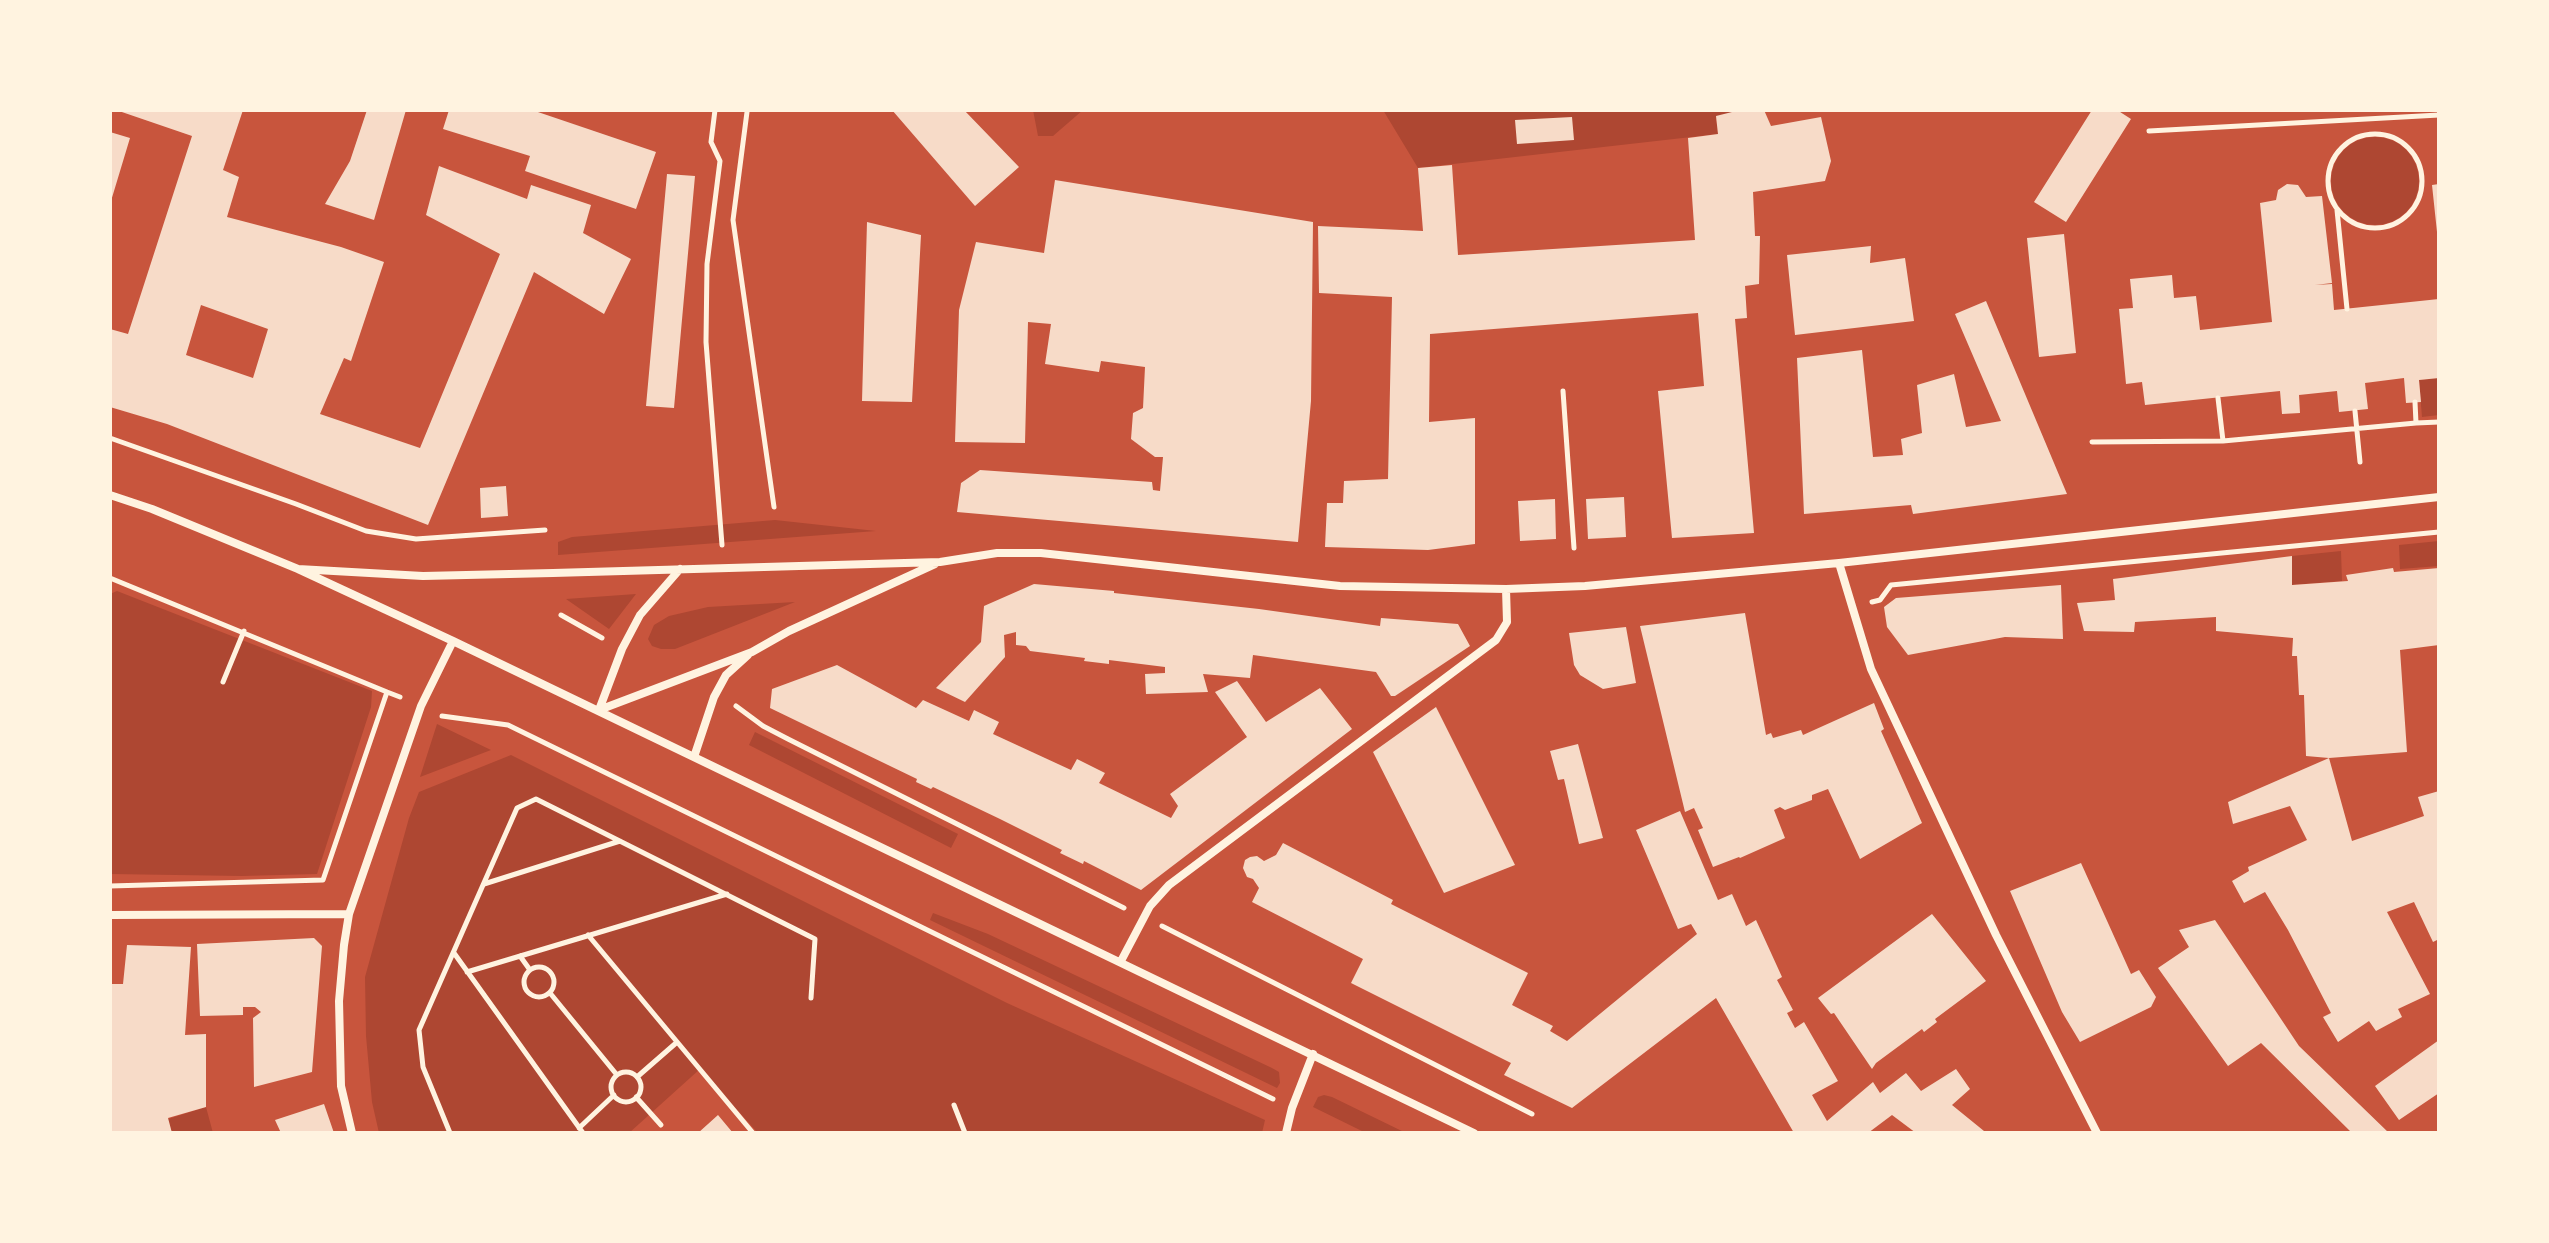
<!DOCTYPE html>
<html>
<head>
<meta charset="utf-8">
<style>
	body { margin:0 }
	#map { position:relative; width:2549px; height:1243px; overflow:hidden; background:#c8553d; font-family:"Noto Serif",serif }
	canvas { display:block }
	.frame { position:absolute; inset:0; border:112px solid #fff3e0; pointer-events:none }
</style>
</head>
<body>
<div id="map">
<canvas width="2549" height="1243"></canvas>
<div class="frame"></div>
</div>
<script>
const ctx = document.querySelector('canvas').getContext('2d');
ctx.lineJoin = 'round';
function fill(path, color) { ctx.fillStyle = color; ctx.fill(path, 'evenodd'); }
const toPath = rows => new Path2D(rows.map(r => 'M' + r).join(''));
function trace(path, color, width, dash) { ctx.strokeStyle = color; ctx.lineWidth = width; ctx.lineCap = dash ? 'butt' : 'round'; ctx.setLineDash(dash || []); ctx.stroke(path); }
const green = toPath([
	[1033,110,1083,110,1053,136,1038,136],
	[1383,110,1740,110,1716,117,1718,134,1418,168],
	'2331 181a44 44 0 1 1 88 0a44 44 0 1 1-88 0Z',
	[2439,378,2439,415,2422,417,2419,380],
	[775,520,876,531,558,555,558,542,572,537],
	[2439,541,2439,566,2400,569,2399,545],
	[2341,551,2342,581,2292,585,2292,556],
	[117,591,372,691,371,707,317,874,242,876,110,874,110,594],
	[636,594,609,629,566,599],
	[795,602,675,649,661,649,652,646,648,639,654,625,669,616,708,607],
	[437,724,491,750,420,777],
	[755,732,958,834,951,848,749,745],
	[511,755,1007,1003,1265,1120,1262,1133,758,1133,700,1069,629,1133,379,1133,372,1102,366,1036,365,977,409,818,419,792],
	[933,913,988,934,1272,1068,1279,1072,1280,1083,1277,1088,930,920],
	[1324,1095,1332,1097,1406,1133,1366,1133,1313,1107,1318,1097],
	[206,1107,213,1133,172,1133,168,1119]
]);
const building = toPath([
	[116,110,243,110,223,170,239,177,227,217,341,247,384,262,351,361,344,358,320,414,420,448,500,254,426,215,439,166,527,199,531,185,591,205,583,233,631,259,604,314,534,272,428,525,167,424,110,407,110,329,128,334,192,136],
	[201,305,268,329,253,378,186,355],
	[367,110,406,110,374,220,325,204,350,161],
	[449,110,532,110,656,152,636,209,525,171,530,156,443,129],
	[892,110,964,110,1019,167,975,206],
	[1740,110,1764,110,1771,126,1821,117,1831,161,1825,181,1753,192,1755,236,1760,236,1759,284,1745,286,1747,318,1735,319,1754,533,1672,538,1658,391,1704,386,1698,313,1430,334,1429,422,1475,418,1475,544,1428,550,1325,547,1327,503,1343,503,1344,481,1388,479,1392,297,1319,293,1318,226,1423,231,1418,168,1452,165,1458,255,1695,240,1688,138,1718,134,1716,116],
	[2092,110,2117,110,2131,119,2066,222,2034,202],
	[1572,117,1574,140,1517,144,1515,120],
	[110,132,130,138,111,201,110,201],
	[667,174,695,176,674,408,646,406],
	[1055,180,1313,222,1311,401,1298,542,957,512,961,483,980,470,1152,482,1153,490,1160,491,1163,457,1155,457,1131,439,1133,413,1143,408,1145,367,1101,361,1099,372,1045,364,1051,324,1028,322,1025,443,955,442,959,310,976,242,1044,253],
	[2287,184,2298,185,2306,197,2322,196,2332,283,2315,285,2332,284,2334,310,2439,299,2439,378,2419,380,2421,402,2406,403,2404,378,2365,383,2368,409,2339,412,2337,391,2299,395,2300,413,2282,414,2280,391,2145,405,2142,382,2126,384,2119,309,2133,308,2130,279,2172,275,2174,298,2196,296,2200,330,2272,322,2260,203,2276,200,2278,190],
	[2439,184,2439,232,2437,232,2432,185],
	[867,222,921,235,912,402,862,401],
	[2064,234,2076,353,2039,357,2027,238],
	[1871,246,1870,263,1905,258,1914,321,1795,335,1787,255],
	[1986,301,2067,494,1913,514,1911,505,1804,514,1797,358,1862,350,1873,457,1903,455,1901,439,1922,433,1917,385,1954,374,1966,427,2001,421,1955,314],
	[506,486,508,516,481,518,480,488],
	[1624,497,1626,537,1588,539,1586,499],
	[1555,499,1556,539,1520,541,1518,501],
	[2292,556,2292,585,2348,581,2346,575,2393,568,2394,572,2439,568,2439,645,2400,650,2407,752,2329,758,2306,756,2304,695,2299,695,2297,656,2292,656,2293,638,2216,631,2216,617,2135,622,2134,632,2084,631,2077,603,2115,600,2113,579],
	[1034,584,1114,591,1114,593,1259,609,1380,626,1381,618,1458,624,1470,646,1395,696,1391,696,1376,672,1253,655,1250,678,1203,674,1208,692,1146,694,1145,674,1165,673,1165,667,1109,660,1109,664,1084,661,1085,658,1030,651,1026,646,1016,645,1016,632,1004,635,1005,657,965,702,936,688,981,642,984,606],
	[2061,585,2063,639,2005,637,1908,655,1887,627,1884,607,1896,598],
	[1745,613,1766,735,1771,733,1773,738,1801,730,1803,735,1874,703,1884,729,1881,731,1922,823,1860,859,1828,789,1812,795,1812,800,1785,810,1780,807,1774,810,1785,838,1740,858,1739,857,1713,867,1698,830,1703,828,1694,808,1685,812,1640,626],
	[1626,627,1636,683,1603,689,1580,675,1574,665,1569,633],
	[837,665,916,708,923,700,969,721,974,710,999,722,993,734,1071,770,1077,759,1105,773,1099,783,1171,818,1178,806,1170,794,1247,737,1215,692,1237,681,1266,722,1320,688,1352,729,1141,890,1084,861,1083,864,1060,853,1062,850,1000,819,933,787,931,789,916,782,917,779,770,708,772,689],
	[1436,707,1515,865,1444,893,1373,752],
	[1578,744,1603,838,1579,844,1564,779,1558,780,1550,751],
	[2329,758,2352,841,2424,816,2418,797,2439,791,2439,939,2433,942,2414,902,2387,912,2430,994,2398,1009,2402,1017,2376,1031,2369,1021,2338,1042,2323,1017,2331,1013,2288,930,2265,892,2244,903,2232,881,2249,871,2248,867,2307,840,2290,806,2233,824,2228,802],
	[1680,811,1718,900,1732,894,1746,926,1756,920,1782,977,1777,980,1793,1010,1787,1013,1795,1028,1804,1022,1838,1081,1812,1095,1827,1121,1873,1082,1880,1093,1906,1073,1921,1091,1956,1069,1970,1089,1952,1105,1984,1131,1983,1133,1916,1133,1892,1115,1868,1133,1794,1133,1716,998,1572,1108,1504,1075,1511,1063,1351,983,1363,959,1252,902,1259,888,1253,879,1247,877,1243,868,1245,860,1250,857,1257,856,1264,861,1276,855,1283,843,1393,900,1391,904,1528,973,1512,1005,1553,1026,1550,1031,1567,1041,1697,934,1691,924,1678,929,1636,830],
	[2081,863,2131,974,2139,970,2156,997,2151,1007,2080,1042,2062,1012,2010,891],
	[1932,914,1986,981,1935,1019,1937,1022,1924,1032,1922,1029,1876,1063,1872,1069,1834,1013,1831,1014,1818,998],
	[2215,920,2299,1046,2389,1133,2352,1133,2261,1043,2228,1066,2158,968,2189,947,2179,930],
	[314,938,322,946,312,1072,254,1087,253,1018,261,1012,255,1007,243,1007,243,1015,200,1016,197,944],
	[127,945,191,947,185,1035,206,1034,206,1107,168,1118,172,1133,110,1133,110,984,123,984],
	[2439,1040,2439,1093,2399,1120,2375,1086],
	[324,1104,334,1133,281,1133,275,1120],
	[718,1115,733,1133,698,1133]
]);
const path = toPath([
	[715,110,711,142,720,161,707,264,706,342,722,545],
	[747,112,733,220,774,507],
	[2149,131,2439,115],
	'2328 181a47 47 0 1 1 94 0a47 47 0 1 1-94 0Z',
	[2337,210,2347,309],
	[1563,391,1574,548],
	[2218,398,2223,441,2416,423,2415,402],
	[2355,411,2360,462],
	[2416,423,2439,422],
	[110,438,296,504,366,531,416,539,545,530],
	[2092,442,2223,441],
	[110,578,387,692,323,880,110,886],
	[1872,602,1880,600,1891,585,2439,532],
	[561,615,602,638],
	[223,682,244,631],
	[387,692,400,697],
	[736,706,763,726,788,739,1124,908],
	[442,716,508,725,1273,1099],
	[484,884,620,841],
	[1162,926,1532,1114],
	[588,935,753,1133],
	[454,953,583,1133],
	[520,956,530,970],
	'524 982a15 15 0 1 1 30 0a15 15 0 1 1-30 0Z',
	[467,972,727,894],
	[550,993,617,1075],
	'611 1087a15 15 0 1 1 30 0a15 15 0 1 1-30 0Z',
	[637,1077,676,1043],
	[636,1097,661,1125],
	[954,1105,965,1133],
	[579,1128,614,1095],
	[450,1133,423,1067,419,1030,517,808,536,799,815,939,811,998]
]);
const minor = toPath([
	[110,495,152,509,298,569,453,641,1474,1133],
	[1839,563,1871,669,1996,935,2097,1133],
	[298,569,423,576,553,573,940,562,997,553,1041,553,1340,586,1506,589,1585,586,1839,563,2439,497],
	[599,710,752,652,789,631,935,564],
	[599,710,622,649,640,615,680,569],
	[694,757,714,697,726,675,748,655],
	[110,915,349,914],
	[1121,961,1150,906,1169,885,1496,640,1507,622,1506,589],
	[352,1133,341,1086,339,1001,344,945,349,914,421,706,453,641],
	[1286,1133,1292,1108,1313,1054]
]);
fill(green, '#ae4732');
fill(building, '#f7dbc8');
trace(path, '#fff3e0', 5);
trace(minor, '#fff3e0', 8);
</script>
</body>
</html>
